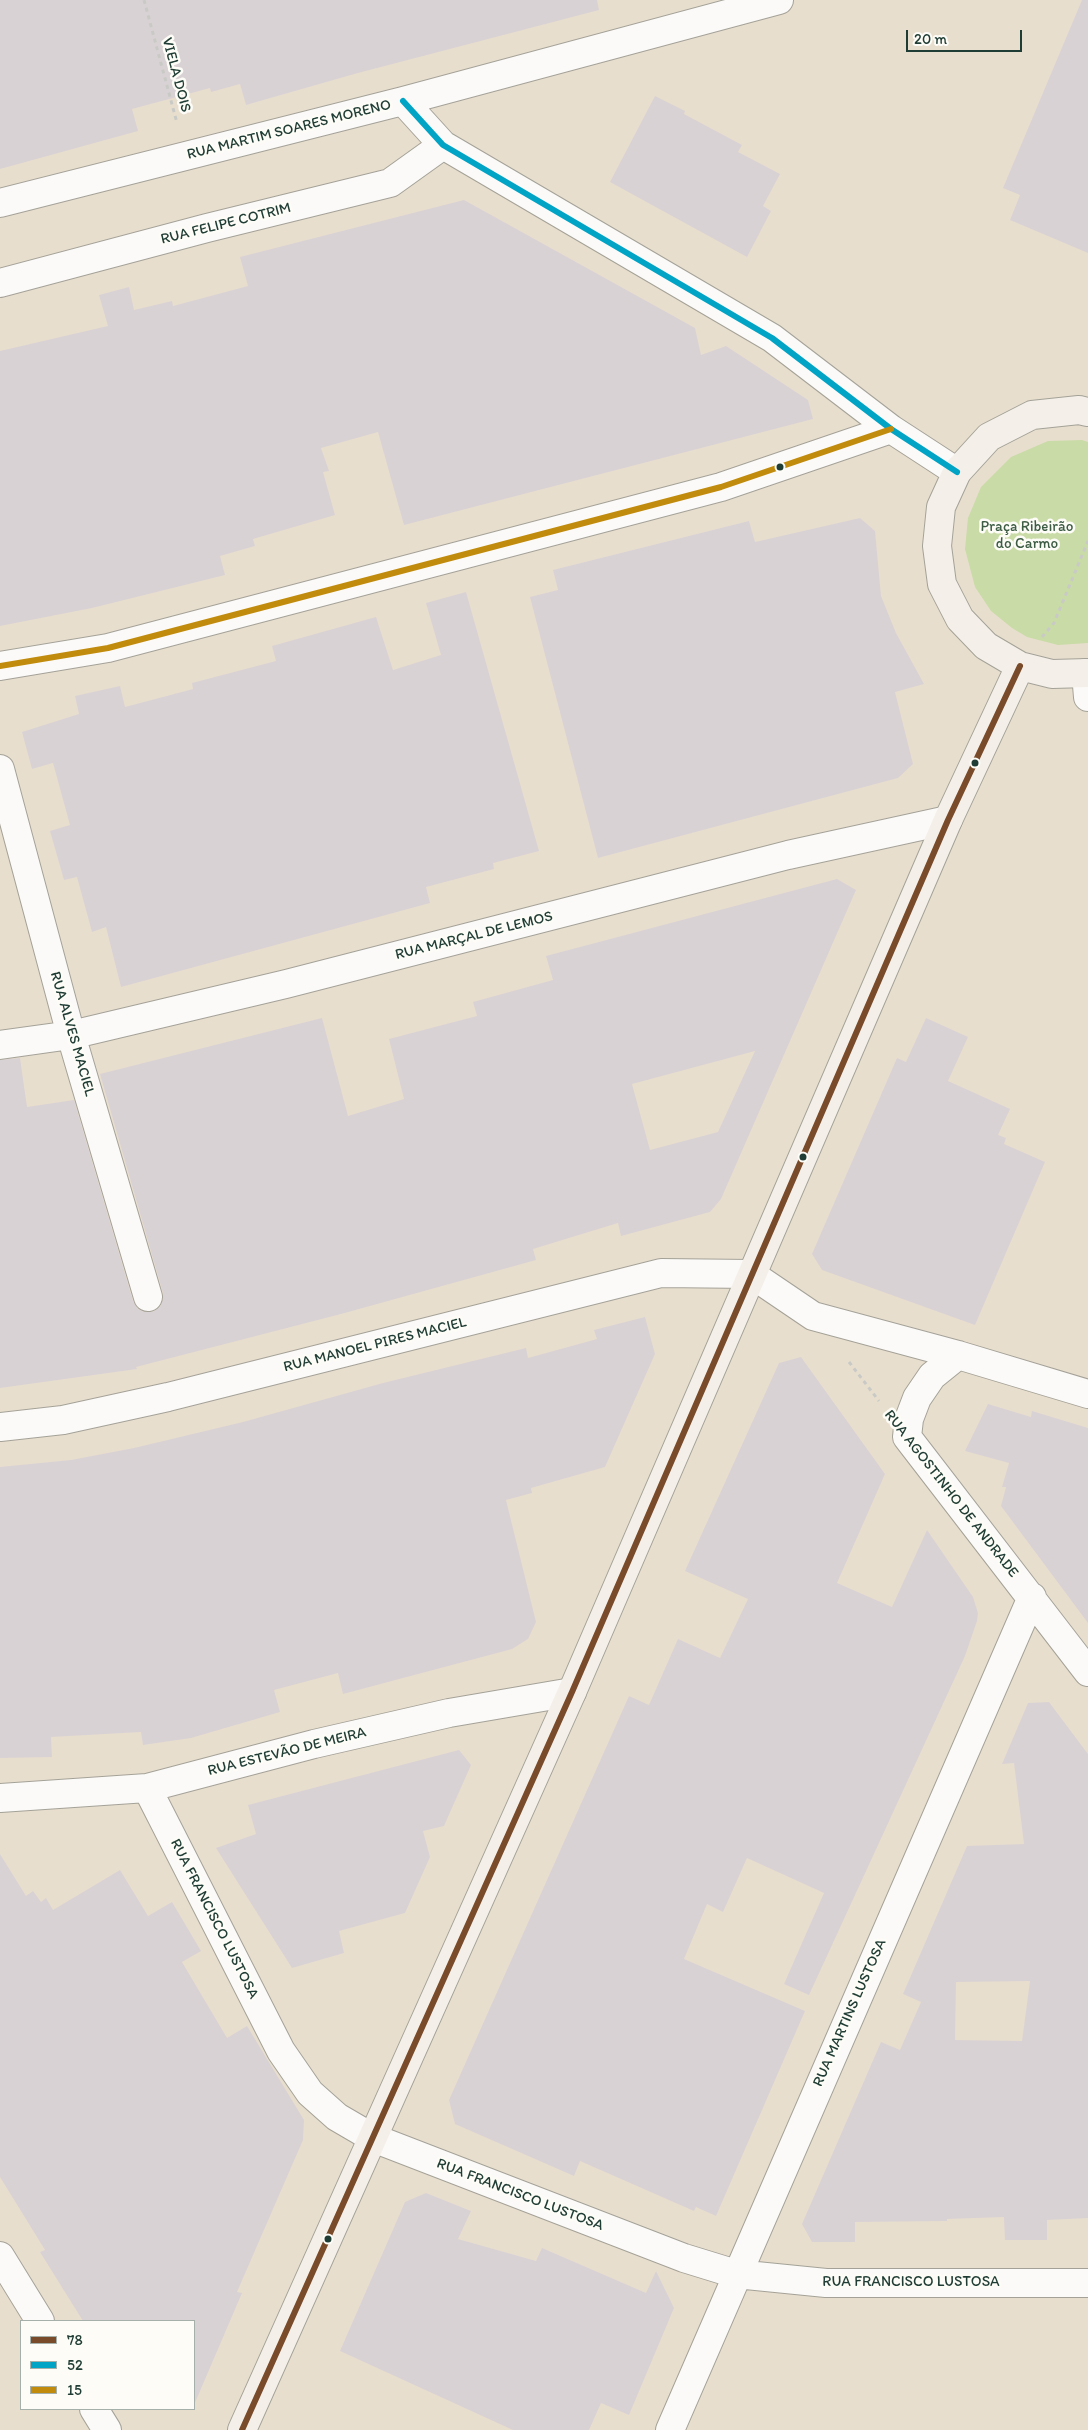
<!DOCTYPE html>
<html>
<head>
<meta charset="utf-8">
<style>
	body { margin:0 }
	#map { position:relative; width:1088px; height:2430px; overflow:hidden; background:#e8dece; font-family:Itim,sans-serif }
	canvas { display:block }
	.legend { position:absolute; left:20px; top:2320px; width:175px; height:90px; box-sizing:border-box; background:#fdfcf7; border:1px solid #a4b0a9; margin:0; padding:6px 9px; list-style:none; font-size:15px; color:#1f3d34 }
	.legend li { display:flex; align-items:center; gap:10px; height:25px }
	.legend b { width:25px; border:1px solid #a4b0a9 }
	.scale { position:absolute; left:906px; top:30px; width:116px; height:22px; box-sizing:border-box; border:2px solid #1f3d34; border-top:0; padding-left:6px; font-size:15px; line-height:18px; white-space:nowrap; color:#1f3d34; -webkit-text-stroke:4px #fdfcf7; paint-order:stroke }
</style>
</head>
<body>
<div id="map">
<canvas width="1088" height="2430"></canvas>
<ul class="legend">
<li><b style="height:6px;background:#7a4b2a"></b>78</li>
<li><b style="height:6px;background:#02a4c6"></b>52</li>
<li><b style="height:6px;background:#c18c0d"></b>15</li>
</ul>
<div class="scale">20 m</div>
</div>
<script>
const ctx = document.querySelector('canvas').getContext('2d');
ctx.lineJoin = 'round';
function fill(path, color) { ctx.fillStyle = color; ctx.fill(path, 'evenodd'); }
const toPath = rows => new Path2D(rows.map(r => 'M' + r).join(''));
function trace(path, color, width, dash) { ctx.strokeStyle = color; ctx.lineWidth = width; ctx.lineCap = dash ? 'butt' : 'round'; ctx.setLineDash(dash || []); ctx.stroke(path); }
function drawText(font, color, halo, rows, align = 'center') {
  ctx.font = font + ' Itim,sans-serif'; ctx.lineWidth = 5; ctx.setLineDash([]); ctx.textBaseline = 'middle'; ctx.strokeStyle = halo; ctx.fillStyle = color; for (const [text, x, y, turn = 0] of rows) {
    ctx.save(); ctx.translate(x, y); ctx.rotate((+turn || 0) * Math.PI / 180); ctx.textAlign = isNaN(turn) ? turn : align; if (halo) ctx.strokeText(text, 0, 0); ctx.fillText(text, 0, 0); ctx.restore();
  }
}
const green = toPath([
	[1082,440,1088,442,1088,643,1058,645,1027,637,1012,628,991,611,975,587,965,549,968,518,981,487,1011,457,1048,441]
]);
const building = toPath([
	[0,0,597,0,599,10,358,73,246,105,240,84,211,92,210,88,132,109,138,131,0,169],
	[1082,0,1088,0,1088,253,1010,220,1020,195,1003,188],
	[655,96,685,111,684,114,742,145,738,152,780,174,763,206,771,211,747,257,610,182],
	[464,200,695,328,701,355,726,346,808,400,813,419,404,525,378,432,321,448,329,471,323,472,335,515,253,539,255,546,220,556,225,575,92,608,0,626,0,351,108,326,99,295,129,287,134,310,172,301,173,306,248,286,240,257],
	[860,518,875,531,881,596,896,633,924,684,895,692,913,764,898,778,598,858,530,597,558,590,553,570,749,521,755,542],
	[466,592,539,851,493,863,494,869,426,887,430,903,121,987,106,927,92,932,77,877,64,880,50,831,70,825,53,763,32,769,22,732,79,714,75,696,120,686,125,707,163,697,193,689,192,683,276,661,272,646,376,617,393,670,441,655,426,603],
	[837,879,856,890,721,1199,710,1212,621,1236,618,1223,533,1249,536,1260,341,1314,136,1367,137,1369,0,1388,0,1060,20,1058,27,1107,74,1100,133,1301,138,1309,144,1312,152,1312,160,1307,163,1300,163,1293,100,1074,322,1018,348,1116,404,1099,389,1039,477,1016,473,1002,553,980,546,956],
	[755,1051,718,1132,650,1150,632,1084],
	[926,1018,968,1037,948,1081,1010,1109,998,1135,1006,1138,1004,1144,1045,1162,975,1325,822,1270,812,1254,897,1058,906,1062],
	[645,1317,655,1354,605,1467,531,1488,532,1493,506,1500,536,1622,528,1639,512,1649,343,1694,338,1673,274,1690,280,1712,191,1738,143,1745,141,1732,51,1737,52,1757,0,1758,0,1467,71,1460,134,1448,243,1422,383,1383,526,1348,528,1358,597,1339,594,1330],
	[801,1357,885,1474,837,1583,892,1607,927,1530,973,1597,978,1613,977,1621,965,1656,809,1995,784,1984,824,1893,747,1858,723,1912,707,1904,684,1959,805,2011,716,2216,696,2207,694,2211,580,2161,574,2176,455,2124,449,2100,629,1696,649,1705,678,1639,720,1658,748,1599,685,1571,779,1363],
	[988,1404,1031,1417,1032,1411,1088,1428,1088,1623,1001,1506,1006,1487,1002,1487,1009,1463,965,1451],
	[1049,1702,1088,1754,1088,2218,1047,2220,1047,2240,1005,2240,1004,2217,947,2219,947,2221,855,2222,855,2242,812,2242,802,2224,881,2042,900,2050,921,2002,903,1994,967,1846,1024,1844,1014,1763,1002,1764,1028,1703],
	[1030,1981,1022,2041,955,2040,956,1982],
	[459,1750,471,1765,444,1826,423,1831,430,1857,405,1913,339,1931,344,1953,292,1968,216,1848,256,1834,248,1805],
	[0,1854,26,1896,33,1891,41,1902,46,1898,53,1910,120,1870,148,1916,172,1902,201,1951,182,1962,227,2038,247,2026,304,2120,303,2140,237,2292,242,2293,194,2405,194,2321,83,2321,40,2252,45,2250,0,2177],
	[426,2193,471,2211,458,2239,536,2261,542,2248,646,2293,656,2271,674,2308,629,2415,601,2403,589,2430,513,2430,340,2351,405,2202]
]);
const path = toPath([
	[144,0,177,123],
	[1042,637,1054,623,1088,541],
	[849,1362,879,1401]
]);
const street = toPath([
	[403,101,443,145,772,338,891,429,957,472],
	[0,203,403,101,779,0],
	[0,283,207,228,390,183,443,145],
	[0,666,108,648,721,487,891,429],
	[1086,673,1088,697],
	[0,769,71,1035,148,1297],
	[0,1045,71,1035,286,984,788,855,948,820],
	[958,1355,932,1376,917,1398,909,1419,907,1437,1088,1672],
	[0,1427,63,1420,168,1397,661,1273,751,1274,813,1316,958,1355,1088,1394],
	[147,1788,281,2051,310,2093,337,2117,373,2138,684,2258,736,2274,826,2283,1088,2283],
	[0,1798,147,1788,314,1744,449,1713,572,1692],
	[0,2256,40,2321],
	[94,2409,107,2430],
	[670,2430,1032,1597]
]);
const secondary = toPath([
	[1088,412,1079,410,1032,415,989,437,957,472,941,507,937,546,942,584,960,619,986,646,1020,666,1052,674,1088,673],
	[242,2430,572,1692,948,820,1020,666]
]);
const bus1 = toPath([
	[242,2430,572,1692,948,820,1020,666]
]);
const bus2 = toPath([
	[403,101,443,145,772,338,891,429,957,472]
]);
const bus3 = toPath([
	[0,666,108,648,721,487,891,429]
]);
const markers = [
	[780,467,4.5,"#1f3d34"],
	[975,763,4.5,"#1f3d34"],
	[803,1157,4.5,"#1f3d34"],
	[328,2239,4.5,"#1f3d34"]
];
const streetNames = [
	["VIELA DOIS",176,75,75],
	["RUA MARTIM SOARES MORENO",289,130,-14],
	["RUA FELIPE COTRIM",226,224,-14],
	["RUA MARÇAL DE LEMOS",474,936,-14],
	["RUA ALVES MACIEL",72,1034,74],
	["RUA MANOEL PIRES MACIEL",375,1345,-14],
	["RUA AGOSTINHO DE ANDRADE",951,1494,52],
	["RUA ESTEVÃO DE MEIRA",287,1752,-14],
	["RUA FRANCISCO LUSTOSA",214,1919,63],
	["RUA MARTINS LUSTOSA",850,2013,-66],
	["RUA FRANCISCO LUSTOSA",520,2195,21],
	["RUA FRANCISCO LUSTOSA",911,2282]
];
const parkNames = [
	["Praça Ribeirão",1027,527],
	["do Carmo",1027,544]
];
fill(green, '#c9dba6');
fill(building, '#d9d2d4');
trace(street, '#a4a298', 30);
trace(secondary, '#a4a298', 30);
trace(path, '#c9cac6', 3, [4, 4]);
trace(street, '#fcfaf8', 28);
trace(secondary, '#f4f0e9', 28);
trace(bus1, '#7a4b2a', 6);
trace(bus2, '#02a4c6', 6);
trace(bus3, '#c18c0d', 6);
for (const [x, y, r, color] of markers) { const dot = new Path2D(); dot.arc(x, y, r, 0, 2 * Math.PI); ctx.fillStyle = color; ctx.fill(dot); trace(dot, '#fdfcf7', 2); }
drawText('15px', '#1f3d34', '#fdfcf7', streetNames);
drawText('15px', '#3c5c44', '#fdfcf7', parkNames);
</script>
</body>
</html>
